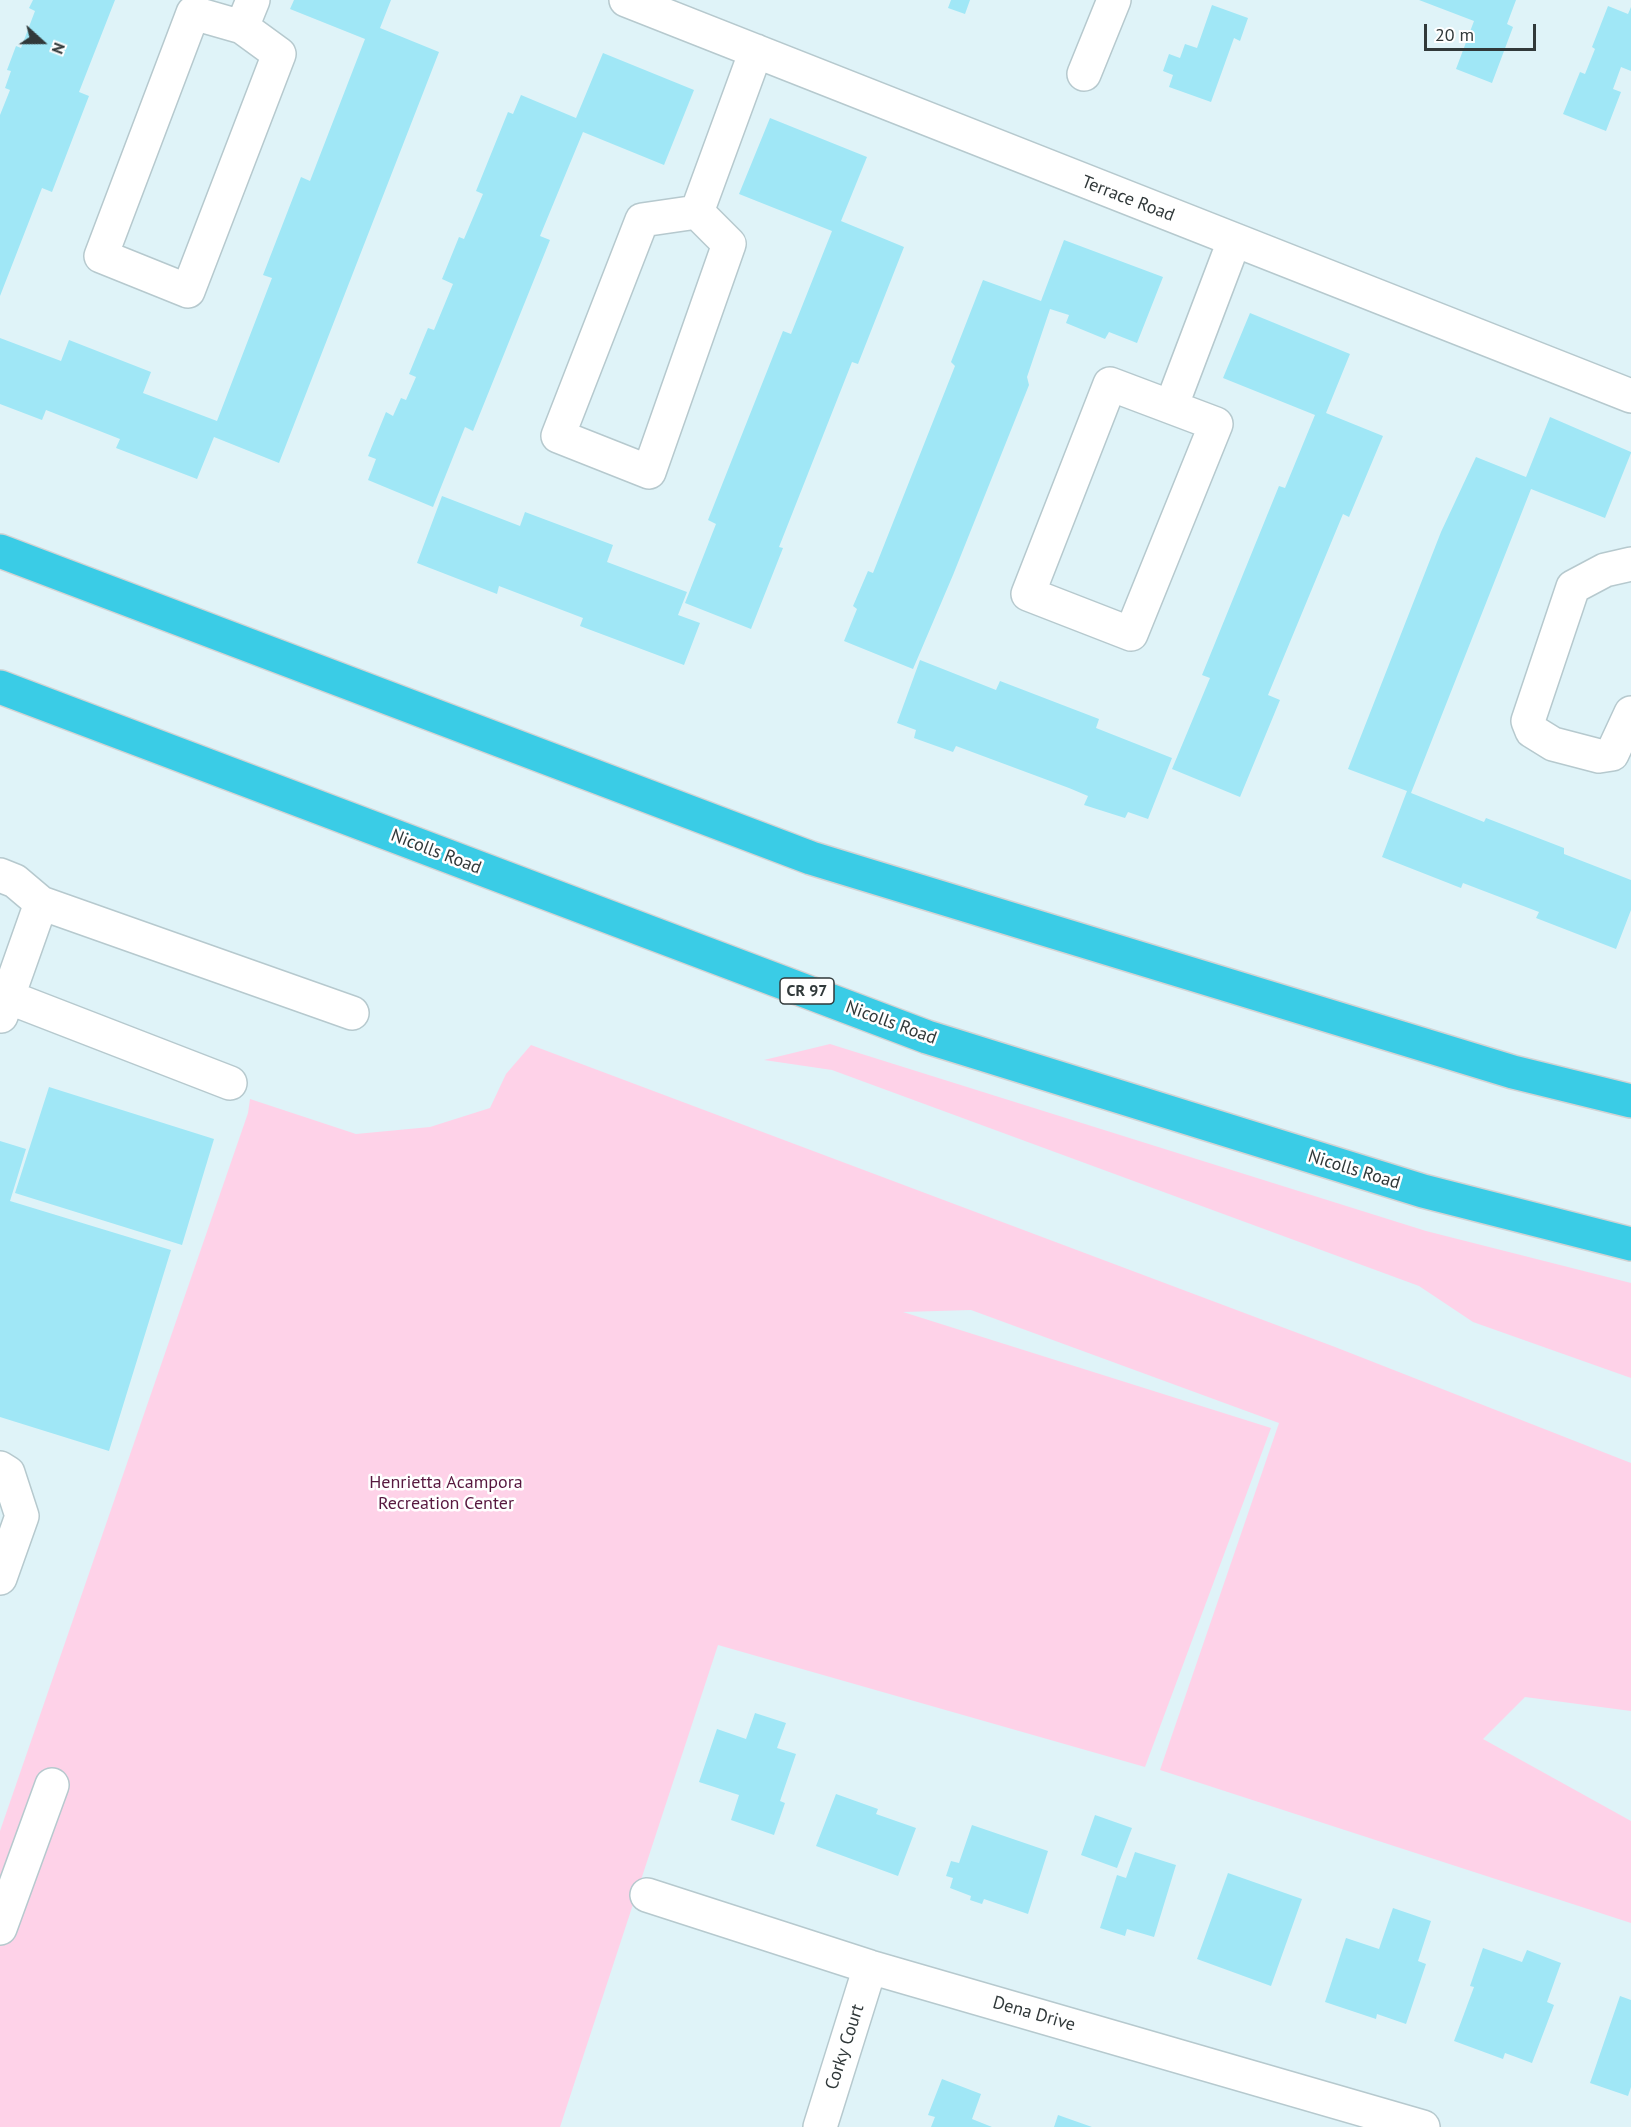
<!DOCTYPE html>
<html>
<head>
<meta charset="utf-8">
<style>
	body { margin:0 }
	#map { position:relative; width:1631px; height:2127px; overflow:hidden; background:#dff3f8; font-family:"PT Sans",sans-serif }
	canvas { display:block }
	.north { position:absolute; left:12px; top:12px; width:60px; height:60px; -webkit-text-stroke:4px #fff; paint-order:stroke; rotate:111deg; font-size:16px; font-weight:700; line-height:24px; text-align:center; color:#31393a }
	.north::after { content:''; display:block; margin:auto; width:21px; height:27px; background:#31393a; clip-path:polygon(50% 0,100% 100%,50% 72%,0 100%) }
	.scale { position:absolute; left:1424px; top:24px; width:112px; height:27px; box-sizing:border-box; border:3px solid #31393a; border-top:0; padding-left:8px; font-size:18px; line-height:21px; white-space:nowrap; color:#31393a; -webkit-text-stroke:4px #fff; paint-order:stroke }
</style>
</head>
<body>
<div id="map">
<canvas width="1631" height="2127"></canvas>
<div class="north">N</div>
<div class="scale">20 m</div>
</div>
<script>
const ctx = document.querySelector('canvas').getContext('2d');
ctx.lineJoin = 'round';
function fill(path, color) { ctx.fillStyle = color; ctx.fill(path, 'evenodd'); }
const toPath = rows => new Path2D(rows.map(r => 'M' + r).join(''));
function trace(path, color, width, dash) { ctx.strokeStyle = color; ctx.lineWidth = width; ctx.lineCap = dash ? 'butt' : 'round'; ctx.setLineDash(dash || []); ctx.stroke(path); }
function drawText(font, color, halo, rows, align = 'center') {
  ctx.font = font + ' "PT Sans",sans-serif'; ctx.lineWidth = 5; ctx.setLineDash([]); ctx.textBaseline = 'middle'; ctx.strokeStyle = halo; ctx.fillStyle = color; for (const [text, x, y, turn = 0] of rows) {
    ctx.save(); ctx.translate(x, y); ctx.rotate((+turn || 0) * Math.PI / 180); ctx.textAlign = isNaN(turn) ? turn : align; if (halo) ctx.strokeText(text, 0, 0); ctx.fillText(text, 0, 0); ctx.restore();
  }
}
const green = toPath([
	[830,1044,1426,1231,1631,1283,1631,1378,1473,1322,1419,1286,832,1070,764,1060],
	[531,1045,1335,1347,1631,1463,1631,1711,1525,1697,1483,1739,1631,1821,1631,1923,1160,1770,1279,1423,971,1310,903,1312,1271,1428,1145,1767,718,1645,560,2127,0,2127,0,1831,248,1113,250,1099,356,1134,430,1127,490,1108,506,1074]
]);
const building = toPath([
	[33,0,115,0,79,92,89,96,52,192,42,188,0,296,0,115,10,90,5,88,11,71,7,70,16,46,21,48,35,11,29,8],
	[294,0,391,0,380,28,439,52,279,463,214,437,197,479,116,448,120,439,46,410,42,420,0,404,0,338,61,361,69,340,151,372,143,393,217,421,272,278,263,275,301,177,310,181,365,39,290,9],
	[951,0,970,0,965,14,948,8],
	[1419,0,1516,0,1507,24,1513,27,1492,83,1456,69,1474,21],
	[1212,5,1248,18,1240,41,1234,38,1211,102,1169,87,1173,75,1163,71,1169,54,1180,58,1185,44,1197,48],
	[1608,6,1628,14,1631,7,1631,71,1621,67,1613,89,1621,92,1606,131,1563,114,1580,72,1585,74,1595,49,1592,47],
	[603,53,694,90,664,165,583,132,540,236,550,240,473,431,465,427,433,507,368,480,376,459,368,456,386,412,393,416,401,398,406,400,416,377,409,374,428,328,434,330,453,284,442,279,459,237,464,239,483,194,476,191,508,112,513,114,521,95,576,118],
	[770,118,867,157,841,221,904,247,858,364,852,362,779,547,783,548,751,629,685,603,716,524,708,520,783,331,791,334,832,231,739,194],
	[1064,240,1163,277,1137,343,1109,332,1105,339,1066,323,1069,315,1050,309,1027,377,1029,385,953,575,913,669,844,641,857,609,853,606,868,571,873,573,955,366,951,362,983,280,1041,301],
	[1250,313,1350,354,1326,413,1383,436,1349,517,1343,514,1268,695,1280,700,1240,797,1172,769,1210,678,1202,675,1279,486,1285,488,1315,415,1223,378],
	[1550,417,1631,452,1631,453,1605,518,1531,489,1411,793,1484,822,1486,818,1564,848,1564,854,1631,880,1631,910,1616,949,1536,918,1539,912,1463,883,1461,888,1382,857,1407,791,1348,769,1441,532,1476,457,1526,477],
	[442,496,520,526,525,512,613,545,607,562,687,592,678,615,700,623,684,665,580,626,583,618,499,586,497,594,417,563],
	[920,660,996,690,1000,681,1099,719,1096,728,1172,758,1148,819,1128,812,1125,818,1084,805,1088,796,1069,788,956,746,953,752,914,738,916,730,897,723],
	[49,1087,214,1139,182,1245,15,1193],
	[0,1141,26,1149,10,1201,171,1250,109,1451,0,1417],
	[755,1713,786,1723,777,1748,796,1754,780,1801,785,1803,774,1835,731,1820,739,1795,699,1782,717,1729,746,1739],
	[836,1794,878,1809,876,1814,916,1828,898,1876,816,1846],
	[1095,1815,1132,1828,1117,1868,1081,1855],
	[972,1825,1048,1851,1028,1914,984,1899,982,1904,970,1900,971,1896,950,1888,953,1878,946,1876,951,1861,959,1863],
	[1135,1852,1176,1865,1154,1937,1127,1929,1125,1936,1100,1928,1117,1875,1126,1878],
	[1228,1873,1302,1899,1271,1986,1197,1959],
	[1393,1908,1431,1921,1418,1961,1426,1964,1406,2024,1377,2014,1376,2019,1325,2002,1346,1938,1379,1949],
	[1483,1948,1522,1962,1527,1950,1561,1963,1547,2002,1554,2005,1532,2063,1505,2053,1503,2059,1454,2041,1474,1987,1470,1986],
	[1620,1996,1631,2000,1631,2087,1628,2096,1590,2083],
	[942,2079,981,2094,972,2119,992,2127,931,2127,935,2117,928,2115],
	[1058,2115,1092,2127,1054,2127]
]);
const minor = toPath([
	[626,0,1631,396],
	[193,13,242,27,279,54,188,291,101,256,193,13],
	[242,27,253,0],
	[1084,74,1114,0],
	[697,212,729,244,649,472,558,436,642,220,697,212,756,51],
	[1171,407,1216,424,1131,634,1028,594,1110,384,1171,407,1234,241],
	[1631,564,1605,570,1573,587,1528,721,1532,731,1553,744,1599,756,1612,754,1631,713],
	[0,875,15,881,41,903,1,1016],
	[41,903,352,1013],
	[0,994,230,1083],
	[0,1468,8,1473,22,1516,0,1578],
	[647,1895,870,1967,1423,2127],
	[0,1928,52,1785],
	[820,2127,870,1967]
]);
const highway = toPath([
	[0,551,811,858,1513,1072,1631,1101],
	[0,687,927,1037,1423,1191,1631,1244]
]);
const shields = [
	[807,991,54]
];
const shieldNames = [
	["CR 97",807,991]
];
const streetNames = [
	["Terrace Road",1128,199,21],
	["Nicolls Road",436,852,21],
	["Nicolls Road",891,1023,20],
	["Nicolls Road",1354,1170,17],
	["Dena Drive",1034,2014,16],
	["Corky Court",845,2047,-72]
];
const parkNames = [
	["Henrietta Acampora",446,1483],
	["Recreation Center",446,1504]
];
fill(green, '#fed2e8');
fill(building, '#a0e7f6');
trace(minor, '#b6c9ce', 36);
trace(highway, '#d2d3d4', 36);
trace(minor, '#fff', 33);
trace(highway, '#3acce6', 33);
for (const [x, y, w] of shields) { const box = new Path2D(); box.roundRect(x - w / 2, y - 13, w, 26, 4.5); ctx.fillStyle = '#fff'; ctx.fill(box); trace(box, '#31393a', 1.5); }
drawText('bold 16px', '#31393a', null, shieldNames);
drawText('18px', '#31393a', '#fff', streetNames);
drawText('18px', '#57183f', '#fff', parkNames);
</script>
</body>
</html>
